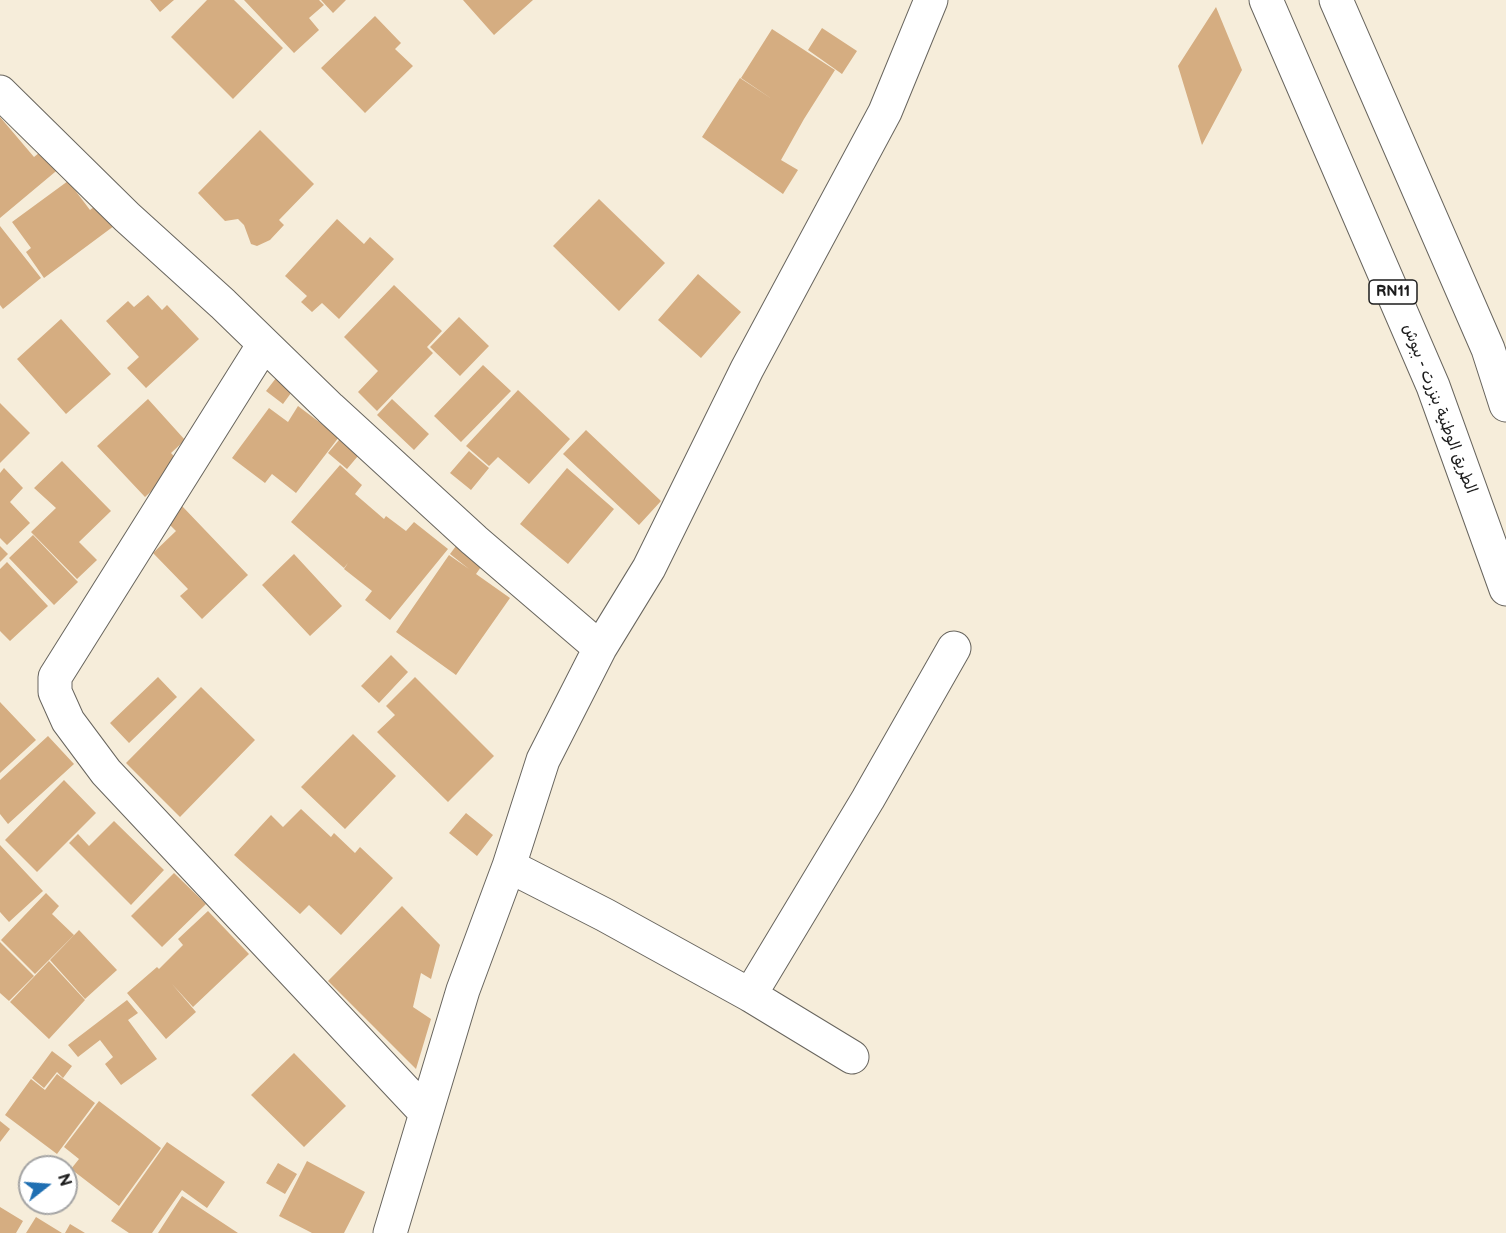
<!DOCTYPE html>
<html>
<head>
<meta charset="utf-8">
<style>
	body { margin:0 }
	#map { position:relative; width:1506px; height:1233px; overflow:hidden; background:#f6edda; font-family:"Balsamiq Sans",sans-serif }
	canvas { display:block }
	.north { position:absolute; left:18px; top:1155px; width:60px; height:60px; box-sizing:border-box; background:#fff; border:2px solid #a4a4a4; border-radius:50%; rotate:73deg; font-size:16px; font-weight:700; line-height:24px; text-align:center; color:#1c1c1c }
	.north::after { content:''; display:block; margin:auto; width:21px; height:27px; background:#1f6fb2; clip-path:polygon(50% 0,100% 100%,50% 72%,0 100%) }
</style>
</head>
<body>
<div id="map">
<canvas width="1506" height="1233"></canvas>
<div class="north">N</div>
</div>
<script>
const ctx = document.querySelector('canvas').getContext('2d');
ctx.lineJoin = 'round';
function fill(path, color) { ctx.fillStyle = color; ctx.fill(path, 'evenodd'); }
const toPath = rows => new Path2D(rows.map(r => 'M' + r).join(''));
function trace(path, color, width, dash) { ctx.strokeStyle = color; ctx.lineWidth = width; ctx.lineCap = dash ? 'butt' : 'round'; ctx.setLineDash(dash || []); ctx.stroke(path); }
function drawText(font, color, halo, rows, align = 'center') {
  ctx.font = font + ' "Balsamiq Sans","Playpen Sans Arabic",sans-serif'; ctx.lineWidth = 4.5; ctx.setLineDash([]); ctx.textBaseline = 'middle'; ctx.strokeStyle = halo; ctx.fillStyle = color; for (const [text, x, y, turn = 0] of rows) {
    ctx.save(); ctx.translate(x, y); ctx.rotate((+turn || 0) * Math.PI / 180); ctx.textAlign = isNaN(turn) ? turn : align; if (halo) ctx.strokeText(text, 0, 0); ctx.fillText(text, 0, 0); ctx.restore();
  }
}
const building = toPath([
	[150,0,174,0,160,12],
	[207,0,234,0,283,48,233,99,171,37],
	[244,0,319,0,324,5,309,18,319,30,294,53],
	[321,0,346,0,333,13],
	[463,0,533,0,494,35],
	[1216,7,1242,70,1202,145,1178,66],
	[375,16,401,43,395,49,413,66,365,113,321,68],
	[822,28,857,51,842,74,808,50],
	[772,29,835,70,804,119,781,160,798,170,783,194,702,137,740,78,772,99,741,78],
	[0,117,34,157,45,148,61,167,0,218],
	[260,130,314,184,279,220,284,225,270,240,257,246,251,244,244,225,238,219,225,221,198,193],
	[68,181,90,210,106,198,122,220,44,278,26,252,31,248,12,222],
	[599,199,665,263,619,311,553,246],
	[337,219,364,244,370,237,394,259,339,319,322,303,312,312,301,302,307,296,285,276],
	[0,226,41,278,3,309,0,305],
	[698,274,741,312,701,358,658,320],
	[394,285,442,331,427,347,433,353,377,411,358,392,378,371,344,337],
	[148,295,162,310,167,305,199,339,146,388,127,368,139,357,106,321,128,301,134,307],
	[459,317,489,346,460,376,430,347],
	[61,319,111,374,66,414,17,359],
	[483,365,511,391,461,442,434,416],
	[283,369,299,382,283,404,266,391],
	[518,390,570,439,529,484,498,457,489,466,466,446],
	[148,399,185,440,171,453,181,464,145,497,97,446],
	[392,399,429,434,414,450,377,415],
	[0,403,30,433,0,463],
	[298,406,339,437,296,493,272,474,265,483,232,458,269,408,288,422],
	[349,428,368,444,347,469,328,453],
	[586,430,661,501,639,525,563,454],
	[469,451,489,468,471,490,450,473],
	[62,461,111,511,79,542,97,560,77,579,31,532,56,508,34,488],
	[340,465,362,485,355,494,384,519,386,516,406,531,414,522,448,549,390,620,365,600,372,591,344,569,348,563,344,568,291,522],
	[4,468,23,488,10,502,30,523,7,545,0,538,0,473],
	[567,468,614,509,568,564,520,524],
	[182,506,248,575,202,619,180,596,188,589,153,553,176,531,166,521],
	[33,535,78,582,54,605,9,558],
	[462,538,488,557,476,574,510,598,456,675,396,632,449,555,469,569,450,554],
	[0,546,8,554,0,562],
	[294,554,342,606,310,636,262,585],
	[7,562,48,606,10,641,0,631,0,569],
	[391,655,408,672,379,703,361,686],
	[158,677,177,697,129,743,110,723],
	[415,677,494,756,448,802,377,732,395,715,386,706],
	[201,687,255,740,180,817,126,763],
	[0,702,36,740,0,773],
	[353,734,396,776,345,829,301,787],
	[48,736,74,764,8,824,0,814,0,780],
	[64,780,96,813,37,872,5,840],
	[301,809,331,837,334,833,355,853,360,847,393,878,341,935,309,905,300,914,234,855,271,815,283,827],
	[466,813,493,835,477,856,449,833],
	[114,821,164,870,131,905,69,843,78,834,89,846],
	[0,845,43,891,9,922,0,912],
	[174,873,206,904,162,947,131,916],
	[46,893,59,906,52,914,74,935,35,974,1,940],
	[402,906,440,945,431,979,421,973,413,1007,431,1019,416,1069,328,981],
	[208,911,249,954,193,1007,172,984,196,1012,166,1039,127,993,157,967,159,969,183,945,178,939],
	[79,930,117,970,85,999,50,960],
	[0,942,34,976,9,1001,0,993],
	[49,961,85,1000,49,1039,10,1002],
	[127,1000,138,1013,128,1020,157,1059,121,1085,105,1064,113,1057,100,1040,78,1057,68,1045],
	[52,1051,72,1066,63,1078,57,1072,44,1088,32,1078],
	[294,1053,346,1106,304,1147,251,1095],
	[57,1074,95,1103,57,1154,5,1115,31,1079,45,1090],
	[99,1101,161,1148,119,1206,71,1169,79,1159,64,1147],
	[0,1121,10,1129,0,1142],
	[167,1142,225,1182,207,1208,182,1190,152,1233,129,1233,111,1221],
	[307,1161,365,1192,344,1233,312,1233,279,1216],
	[278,1163,297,1174,285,1194,266,1183],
	[182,1196,238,1233,158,1233],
	[0,1207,23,1221,16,1233,0,1233],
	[36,1217,62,1233,26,1233],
	[70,1224,85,1233,65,1233]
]);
const minor = toPath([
	[0,92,127,217,223,304,330,408,474,540,600,648],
	[264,344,55,677,55,692,68,721,106,772,425,1112],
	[509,866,605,915,750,995,852,1057],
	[750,995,868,799,954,648],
	[390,1233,463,990,509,866,543,760,600,648,649,568,747,369,885,112,931,0]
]);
const primary = toPath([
	[1266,0,1433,386,1506,589],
	[1336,0,1488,349,1506,405]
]);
const shields = [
	[1393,292,48]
];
const shieldNames = [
	["RN11",1393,292]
];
const streetNames = [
	["الطريق الوطنية بنزرت - ببوش",1439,409,69]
];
fill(building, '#d5ad81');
trace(minor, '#68655e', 35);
trace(primary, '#68655e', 35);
trace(minor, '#fff', 33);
trace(primary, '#fff', 33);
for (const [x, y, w] of shields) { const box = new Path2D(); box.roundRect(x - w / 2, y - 12, w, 24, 4.5); ctx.fillStyle = '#fff'; ctx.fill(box); trace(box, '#1c1c1c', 1.5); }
drawText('bold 15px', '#1c1c1c', null, shieldNames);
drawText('16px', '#1c1c1c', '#fff', streetNames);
</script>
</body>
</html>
